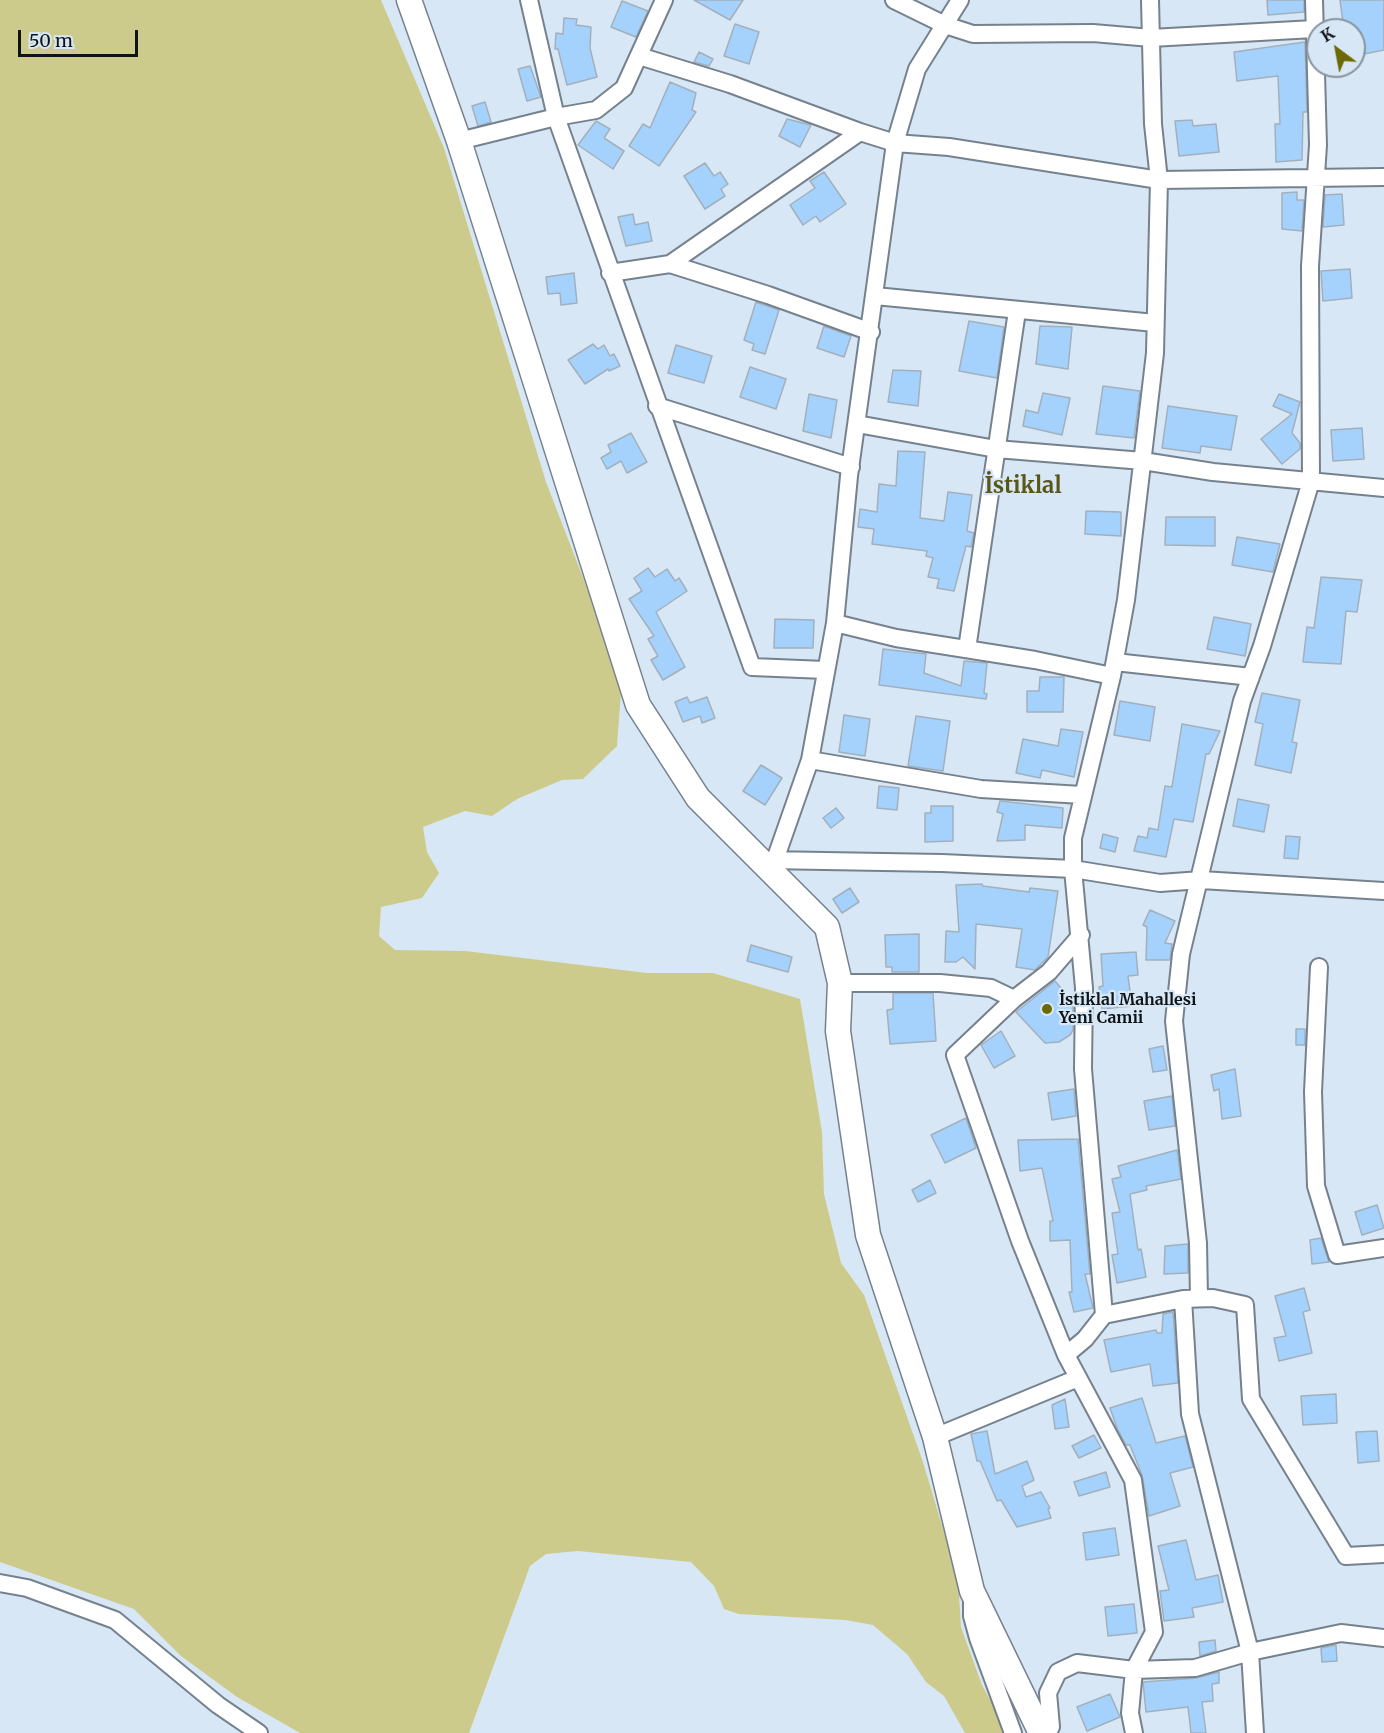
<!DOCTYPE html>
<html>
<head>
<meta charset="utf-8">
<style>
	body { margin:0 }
	#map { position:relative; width:1384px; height:1733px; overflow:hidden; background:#d8e7f5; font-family:Merriweather,serif }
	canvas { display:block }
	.north { position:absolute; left:1306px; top:18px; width:60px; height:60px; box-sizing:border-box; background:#d8e7f5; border:2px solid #88939d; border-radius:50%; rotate:328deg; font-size:16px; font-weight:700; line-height:24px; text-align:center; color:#0f1419 }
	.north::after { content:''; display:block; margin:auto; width:21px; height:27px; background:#6d6801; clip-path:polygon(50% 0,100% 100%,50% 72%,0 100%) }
	.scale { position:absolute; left:18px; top:30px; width:120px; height:27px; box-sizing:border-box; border:3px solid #0f1419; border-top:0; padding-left:8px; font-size:18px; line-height:21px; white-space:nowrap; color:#0f1419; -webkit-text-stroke:4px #d8e7f5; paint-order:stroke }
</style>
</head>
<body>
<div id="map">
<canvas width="1384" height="1733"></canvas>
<div class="north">K</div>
<div class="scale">50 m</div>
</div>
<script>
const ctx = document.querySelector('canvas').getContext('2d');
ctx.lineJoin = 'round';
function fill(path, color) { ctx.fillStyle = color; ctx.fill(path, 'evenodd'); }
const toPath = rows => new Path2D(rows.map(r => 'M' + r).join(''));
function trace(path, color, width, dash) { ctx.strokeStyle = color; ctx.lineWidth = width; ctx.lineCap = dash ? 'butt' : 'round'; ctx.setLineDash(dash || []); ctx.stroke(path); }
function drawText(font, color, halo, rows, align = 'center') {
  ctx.font = font + ' Merriweather,serif'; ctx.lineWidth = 4.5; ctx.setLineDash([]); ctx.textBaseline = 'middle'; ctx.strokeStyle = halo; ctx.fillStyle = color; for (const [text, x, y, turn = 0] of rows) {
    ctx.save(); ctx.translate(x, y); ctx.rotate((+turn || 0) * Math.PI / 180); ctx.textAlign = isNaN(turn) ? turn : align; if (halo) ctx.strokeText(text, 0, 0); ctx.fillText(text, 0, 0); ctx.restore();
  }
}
const green = toPath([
	[0,0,381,0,444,148,546,482,587,588,621,692,617,746,583,779,562,780,517,799,492,816,465,811,423,827,427,852,439,873,422,898,381,907,379,936,395,950,465,951,647,973,713,973,800,999,822,1132,824,1194,841,1263,864,1295,923,1462,958,1579,961,1627,982,1685,1002,1722,1004,1733,965,1733,944,1696,926,1682,907,1654,873,1625,845,1620,739,1614,724,1609,714,1586,691,1562,578,1551,546,1554,530,1566,469,1733,300,1733,237,1697,181,1656,134,1609,0,1562]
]);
const building = toPath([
	[694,0,743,0,730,20,694,0],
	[1267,0,1304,0,1304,12,1268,15,1267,0],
	[1340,0,1384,0,1384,50,1354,56,1354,30,1344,30,1340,0],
	[622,1,648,11,636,37,611,27,622,1],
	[564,18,577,19,576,25,591,27,590,48,597,77,567,85,558,49,555,49,556,33,563,34,564,18],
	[735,24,759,32,749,64,724,56,735,24],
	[1305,42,1307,112,1303,112,1302,160,1276,162,1275,124,1280,124,1278,76,1237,81,1234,52,1305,42],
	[699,52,713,59,709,66,694,62,699,52],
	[530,66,541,97,527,101,518,69,530,66],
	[670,82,696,93,692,110,696,112,659,166,629,146,643,124,650,128,670,82],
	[485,102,491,122,478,126,472,106,485,102],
	[787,119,811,125,800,147,779,136,787,119],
	[1192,120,1193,126,1216,124,1219,152,1179,156,1175,121,1192,120],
	[596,121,610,129,604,138,624,151,613,169,578,145,596,121],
	[705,163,714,176,720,172,728,184,721,189,725,196,705,209,684,176,705,163],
	[824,172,846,204,820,222,816,216,803,225,790,205,815,188,810,181,824,172],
	[1297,192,1297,200,1304,200,1302,231,1282,229,1282,193,1297,192],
	[1342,194,1344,225,1323,227,1325,195,1342,194],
	[633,214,635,225,648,222,652,241,626,246,618,217,633,214],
	[1350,269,1352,298,1323,301,1321,271,1350,269],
	[574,273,577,303,561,305,560,293,548,294,546,277,574,273],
	[756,302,779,310,765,354,752,350,754,344,744,340,756,302],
	[969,321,1004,327,997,378,959,371,969,321],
	[824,326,851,336,844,357,817,348,824,326],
	[1040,326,1072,327,1068,369,1036,364,1040,326],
	[593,344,598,349,604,345,610,356,614,354,620,366,609,371,608,369,585,384,568,360,593,344],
	[676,345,712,356,704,383,668,373,676,345],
	[750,367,786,379,776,409,740,397,750,367],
	[893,370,921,371,918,406,888,402,893,370],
	[1103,386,1140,391,1134,438,1096,434,1103,386],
	[1043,393,1070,398,1062,435,1023,426,1026,410,1038,413,1043,393],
	[809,394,837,400,831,438,803,431,809,394],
	[1279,394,1300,402,1292,433,1300,443,1300,449,1282,464,1261,439,1292,414,1273,406,1279,394],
	[1168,406,1237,416,1231,450,1201,446,1200,453,1162,448,1168,406],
	[1362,428,1364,459,1333,461,1331,430,1362,428],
	[631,433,647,462,627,473,621,461,607,469,601,458,611,452,608,445,631,433],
	[898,451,925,452,920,518,944,521,948,492,972,495,967,531,974,533,971,547,966,546,954,591,937,588,939,579,928,577,933,558,926,556,927,551,872,544,874,529,858,527,860,509,877,512,879,484,896,486,898,451],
	[1086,511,1121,512,1121,536,1085,534,1086,511],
	[1166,517,1215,517,1215,546,1165,545,1166,517],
	[1237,537,1280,544,1273,572,1232,565,1237,537],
	[648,568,655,577,667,569,675,581,679,578,687,591,656,612,685,667,663,680,651,660,658,656,648,639,654,636,629,599,642,591,634,578,648,568],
	[1321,577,1362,580,1357,612,1346,611,1341,664,1303,662,1307,627,1314,628,1321,577],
	[1214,617,1251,624,1245,656,1207,649,1214,617],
	[775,619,814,620,813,648,774,648,775,619],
	[883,649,926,654,924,673,961,686,964,661,987,663,984,693,987,694,986,699,879,685,883,649],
	[1040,677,1064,677,1063,712,1027,712,1027,691,1039,691,1040,677],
	[1262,693,1300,700,1292,742,1297,743,1291,773,1255,765,1263,724,1255,722,1262,693],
	[687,697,690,703,707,697,715,718,702,723,700,716,683,722,675,702,687,697],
	[1120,701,1155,707,1150,741,1114,735,1120,701],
	[844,715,870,719,865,756,839,752,844,715],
	[916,716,950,721,943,771,908,766,916,716],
	[1182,724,1220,731,1209,754,1206,754,1193,822,1174,819,1166,857,1134,851,1138,836,1147,838,1149,828,1158,830,1165,786,1172,787,1182,724],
	[1061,729,1083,732,1074,777,1042,770,1040,778,1016,773,1023,739,1058,746,1061,729],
	[761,765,782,778,765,805,743,791,761,765],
	[879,786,899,788,897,810,877,808,879,786],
	[1238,799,1269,805,1264,832,1233,826,1238,799],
	[1000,801,1063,808,1062,828,1025,825,1025,840,997,841,1003,814,997,812,1000,801],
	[931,806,953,806,953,841,925,842,925,813,931,813,931,806],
	[836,808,844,818,831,828,823,818,836,808],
	[1103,834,1118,838,1115,852,1100,848,1103,834],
	[1286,836,1300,837,1298,859,1284,858,1286,836],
	[982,884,983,886,1029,892,1030,888,1058,891,1048,957,1035,970,1016,967,1022,929,976,924,975,969,963,957,956,962,945,962,946,931,959,932,956,885,982,884],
	[850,888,859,902,842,913,833,899,850,888],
	[1150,910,1175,921,1165,943,1172,944,1170,960,1146,960,1147,927,1143,925,1150,910],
	[919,934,919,972,892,972,892,967,886,967,885,935,919,934],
	[751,945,792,957,788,972,747,961,751,945],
	[1136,952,1138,975,1128,976,1132,1006,1102,1009,1099,987,1103,986,1101,954,1136,952],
	[1055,981,1073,1002,1073,1030,1070,1035,1059,1042,1045,1043,1016,1012,1055,981],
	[893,993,933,993,936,1041,890,1044,887,1010,893,1009,893,993],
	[1296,1029,1305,1029,1305,1045,1296,1045,1296,1029],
	[1001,1031,1015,1056,994,1068,981,1045,1001,1031],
	[1163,1046,1167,1070,1153,1072,1149,1049,1163,1046],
	[1235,1069,1241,1116,1222,1119,1219,1089,1214,1091,1211,1075,1235,1069],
	[1074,1089,1076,1116,1052,1120,1048,1093,1074,1089],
	[1172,1096,1175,1126,1149,1130,1144,1101,1172,1096],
	[966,1118,976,1148,945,1163,931,1135,966,1118],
	[1078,1139,1090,1274,1085,1274,1093,1308,1074,1312,1069,1292,1072,1292,1070,1240,1050,1241,1050,1221,1053,1221,1042,1168,1020,1171,1018,1140,1078,1139],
	[1177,1150,1181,1179,1146,1186,1147,1190,1130,1194,1138,1250,1141,1249,1146,1277,1117,1283,1112,1255,1118,1254,1112,1213,1120,1212,1112,1179,1121,1177,1118,1166,1177,1150],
	[930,1180,936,1193,918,1202,912,1190,930,1180],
	[1377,1205,1384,1228,1362,1235,1355,1212,1377,1205],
	[1321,1238,1329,1262,1312,1264,1310,1240,1321,1238],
	[1188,1244,1188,1273,1164,1274,1165,1246,1188,1244],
	[1304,1288,1310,1310,1303,1312,1312,1353,1279,1361,1274,1338,1286,1336,1275,1296,1304,1288],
	[1173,1312,1178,1383,1153,1386,1150,1364,1111,1372,1104,1340,1156,1330,1157,1333,1162,1333,1163,1314,1173,1312],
	[1336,1394,1337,1423,1303,1425,1301,1396,1336,1394],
	[1142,1398,1156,1443,1185,1436,1193,1467,1170,1473,1180,1506,1149,1516,1142,1475,1130,1445,1126,1445,1117,1428,1110,1408,1142,1398],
	[1065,1399,1069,1427,1055,1429,1052,1405,1065,1399],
	[987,1431,995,1474,1027,1461,1034,1480,1022,1486,1026,1497,1041,1492,1050,1508,1048,1509,1051,1518,1017,1527,1001,1500,997,1501,980,1461,977,1461,971,1434,987,1431],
	[1377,1431,1379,1461,1358,1463,1356,1432,1377,1431],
	[1094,1435,1101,1448,1079,1458,1072,1446,1094,1435],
	[1106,1472,1110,1487,1079,1496,1074,1482,1106,1472],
	[1115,1528,1119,1555,1086,1560,1083,1533,1115,1528],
	[1186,1540,1196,1580,1218,1575,1223,1602,1192,1608,1194,1617,1164,1621,1160,1591,1169,1590,1158,1546,1186,1540],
	[1134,1604,1137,1633,1108,1636,1105,1607,1134,1604],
	[1215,1640,1216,1651,1200,1656,1199,1642,1215,1640],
	[1336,1645,1337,1661,1322,1662,1321,1648,1336,1645],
	[1219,1672,1219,1683,1212,1684,1213,1701,1202,1702,1206,1733,1191,1733,1188,1707,1146,1712,1143,1682,1196,1678,1219,1672],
	[1110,1694,1120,1717,1087,1731,1077,1707,1110,1694]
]);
const street = toPath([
	[529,0,556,117,596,110,624,88,664,0],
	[894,0,945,25,973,34,1093,33,1151,38,1314,29],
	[639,56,730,84,860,132],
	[459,141,556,117,752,667,825,670],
	[670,264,768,295,871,332],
	[610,273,670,264,860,132,895,143,949,147,1159,180,1384,177],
	[875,296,1155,323],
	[657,406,851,467],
	[857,424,996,449,1143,461,1213,472,1384,488],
	[835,623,896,638,1035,660,1112,676],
	[967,649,1017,311],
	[1115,662,1251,677],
	[810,760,981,789,1082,795],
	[766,860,942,863,1073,869,1160,883,1201,880,1384,891],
	[775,860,810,760,835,623,849,476,895,143,917,69,960,0],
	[1081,935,1049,972,1014,999,955,1055,1020,1241,1066,1355,1133,1480,1154,1632,1134,1670,1130,1713,1134,1733],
	[1319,967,1313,1092,1316,1186,1337,1255,1384,1248],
	[840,983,940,983,991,988,1014,999],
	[1199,1298,1198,1243,1174,1021,1181,954,1242,701,1262,646,1311,481,1310,266,1318,145,1314,0],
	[1183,1299,1190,1414,1250,1652,1255,1733],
	[1104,1315,1083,1069,1084,988,1073,869,1073,838,1112,676,1126,600,1155,353,1159,180,1153,124,1150,0],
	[1066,1355,1085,1339,1104,1315,1183,1299,1213,1298,1245,1305,1251,1399,1346,1556,1384,1554],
	[935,1437,1078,1378],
	[0,1583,27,1588,115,1620,218,1705,259,1733],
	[972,1597,972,1616,978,1638,1013,1733],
	[1047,1733,1051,1727,1048,1693,1058,1672,1077,1663,1134,1670,1195,1668,1250,1652,1341,1633,1384,1638]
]);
const secondary = toPath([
	[409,0,459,141,638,705,698,798,827,927,840,983,838,1031,868,1235,935,1437,972,1591,1041,1733]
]);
const markers = [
	[1047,1009,6,"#6d6801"]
];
const poiNames = [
	["İstiklal Mahallesi",1059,1000],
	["Yeni Camii",1059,1018]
];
const districtNames = [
	["İstiklal",1023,487]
];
fill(green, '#cdcb8c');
fill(building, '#a4d2fc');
trace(building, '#a2b0bd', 1.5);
trace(street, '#75828e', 20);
trace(secondary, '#75828e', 27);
trace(street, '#fff', 16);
trace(secondary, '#fff', 24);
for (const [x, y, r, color] of markers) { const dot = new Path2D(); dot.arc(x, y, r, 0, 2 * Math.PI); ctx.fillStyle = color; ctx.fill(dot); trace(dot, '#d8e7f5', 2); }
drawText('bold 16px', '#0f1419', '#d8e7f5', poiNames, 'left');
drawText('bold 22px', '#595619', '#d8e7f5', districtNames);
</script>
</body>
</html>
